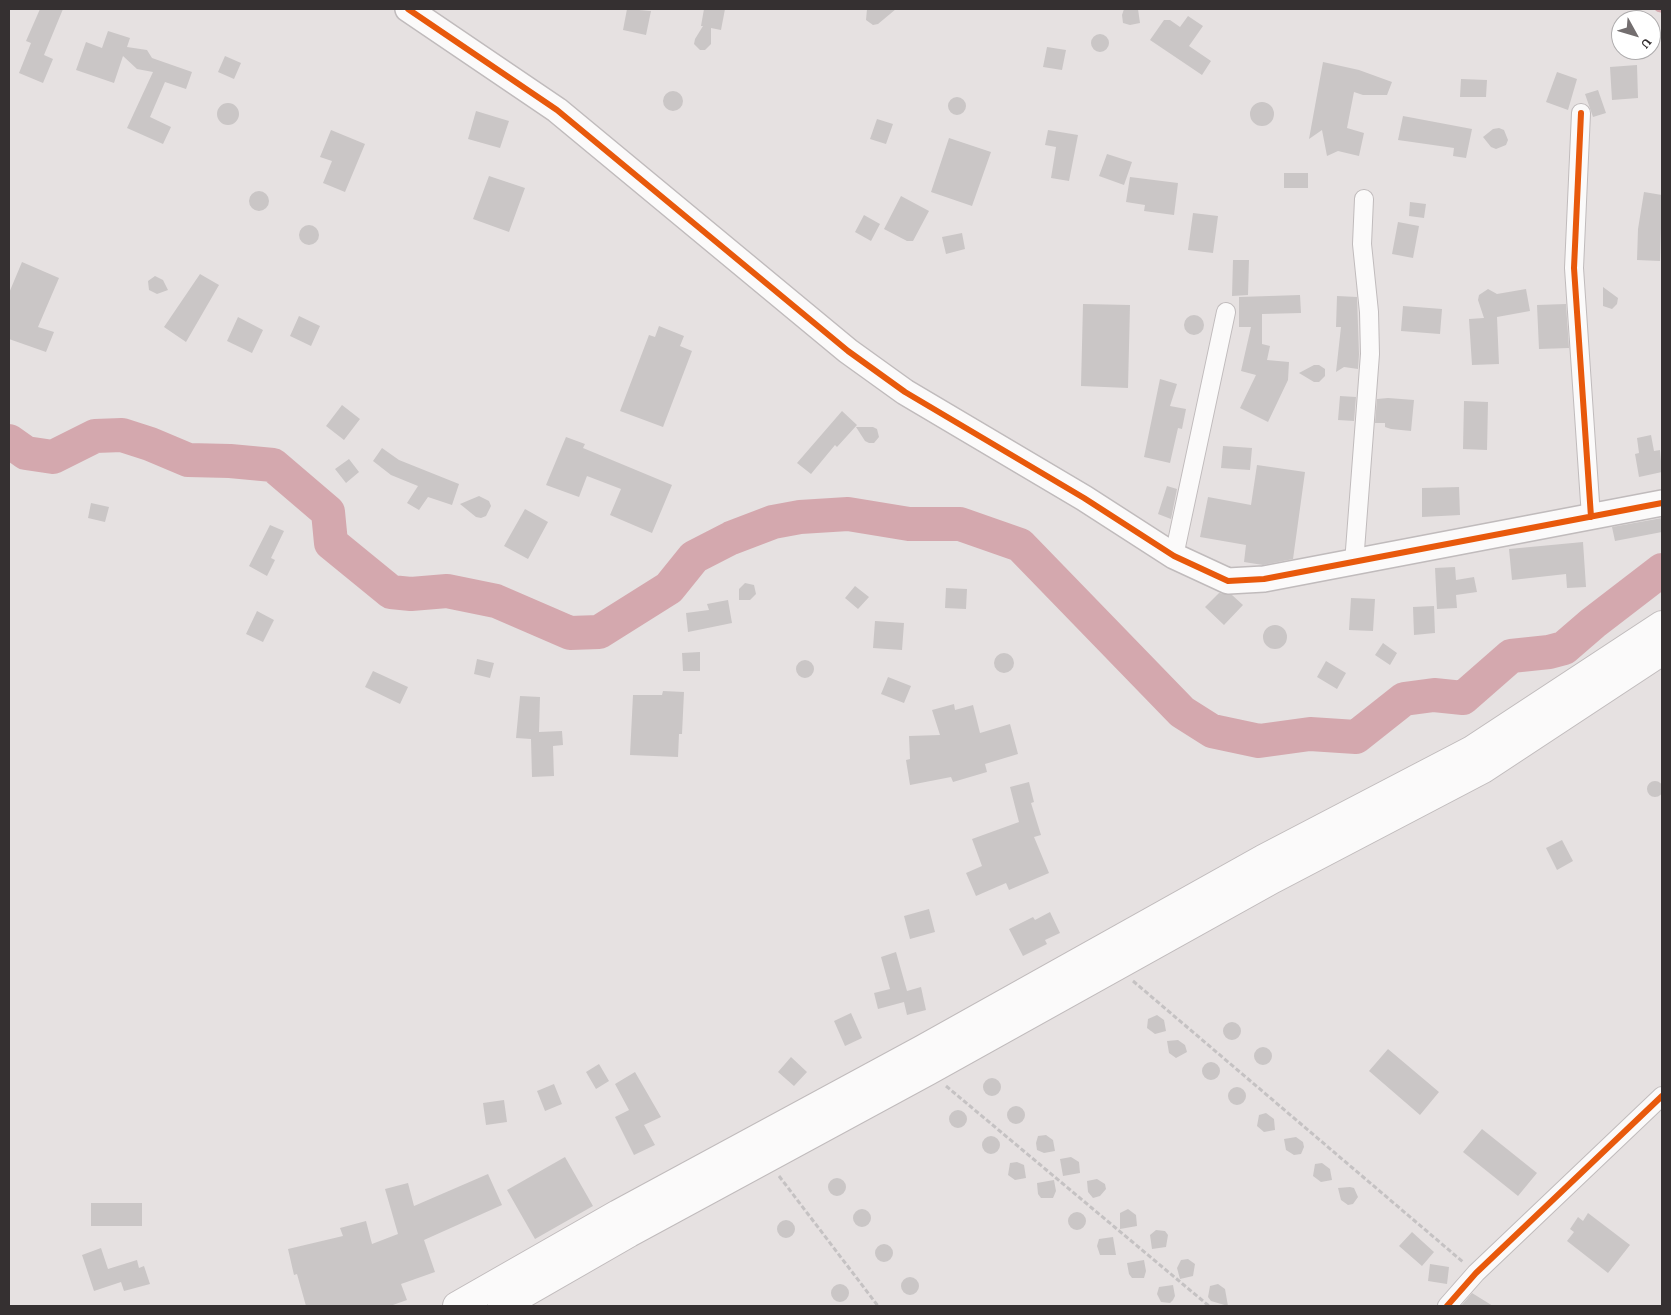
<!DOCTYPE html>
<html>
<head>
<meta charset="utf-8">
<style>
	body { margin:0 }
	#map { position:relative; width:1671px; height:1315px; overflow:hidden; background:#e6e1e1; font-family:"Crimson Pro",serif }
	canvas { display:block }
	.frame { position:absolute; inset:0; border:10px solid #353031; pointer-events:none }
	.north { position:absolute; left:1611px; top:10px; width:50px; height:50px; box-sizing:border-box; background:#fff; border:1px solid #aeacad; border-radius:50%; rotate:129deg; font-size:14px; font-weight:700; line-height:20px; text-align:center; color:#353031 }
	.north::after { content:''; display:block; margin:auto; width:18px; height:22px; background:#736e6f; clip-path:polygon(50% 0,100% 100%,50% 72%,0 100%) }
</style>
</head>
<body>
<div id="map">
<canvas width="1671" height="1315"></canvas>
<div class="frame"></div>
<div class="north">U</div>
</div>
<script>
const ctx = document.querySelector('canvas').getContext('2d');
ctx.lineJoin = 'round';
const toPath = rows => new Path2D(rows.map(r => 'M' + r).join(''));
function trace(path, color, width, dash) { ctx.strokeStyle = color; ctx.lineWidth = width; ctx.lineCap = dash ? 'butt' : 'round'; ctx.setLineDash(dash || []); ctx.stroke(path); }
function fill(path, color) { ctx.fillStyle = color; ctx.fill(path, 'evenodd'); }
const stream = toPath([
	[1658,9,1662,10]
]);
const river = toPath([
	[9,441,26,453,53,457,95,436,122,435,150,444,188,460,230,461,273,465,328,512,331,543,391,592,411,594,447,591,496,601,570,633,599,632,669,588,694,557,731,538,773,522,800,517,848,514,909,524,960,524,1020,545,1182,712,1212,731,1259,741,1310,734,1356,737,1404,699,1434,695,1463,698,1511,656,1549,652,1564,648,1593,623,1662,570]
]);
const building = toPath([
	[40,9,63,9,44,55,53,59,43,83,19,73,31,43,26,41],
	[627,9,651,11,646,35,623,30],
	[704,9,725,9,721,30,711,28,711,44,705,50,700,50,694,44,695,39,703,26,701,26],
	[867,9,896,9,878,24,873,25,866,20],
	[1124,9,1138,9,1140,23,1130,25,1123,23,1122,15],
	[1188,16,1203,26,1189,46,1211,61,1202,75,1150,40,1164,20,1170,20,1180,27],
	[108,31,130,38,127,47,147,50,152,58,192,72,186,89,165,82,150,117,171,127,163,144,127,128,153,72,137,69,123,56,114,83,76,70,86,42,102,48],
	'1091 43a9 9 0 1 1 18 0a9 9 0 1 1-18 0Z',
	[1047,47,1066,50,1062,70,1043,67],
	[225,56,241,63,234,79,218,72],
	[1323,62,1359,70,1392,82,1387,95,1363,95,1354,92,1347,128,1364,133,1359,156,1338,151,1327,156,1322,130,1309,139],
	[1637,65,1638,98,1612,100,1610,67],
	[1557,72,1577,79,1568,110,1546,102],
	[1461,79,1487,80,1486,97,1460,97],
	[1598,90,1606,113,1593,117,1585,94],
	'663 101a10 10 0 1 1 20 0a10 10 0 1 1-20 0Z',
	'948 106a9 9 0 1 1 18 0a9 9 0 1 1-18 0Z',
	'1250 114a12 12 0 1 1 24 0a12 12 0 1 1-24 0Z',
	'217 114a11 11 0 1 1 22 0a11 11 0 1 1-22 0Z',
	[476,111,509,121,500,148,468,139],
	[1403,116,1472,129,1466,158,1453,156,1454,148,1398,140],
	[877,119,893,124,886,144,870,139],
	[1499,128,1504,130,1508,140,1506,145,1496,149,1491,147,1483,137,1493,129],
	[331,130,365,144,345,192,323,183,332,161,320,157],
	[1048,130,1078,135,1069,181,1051,178,1056,147,1045,145],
	[949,138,991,152,972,206,931,192],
	[1107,154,1132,162,1124,185,1099,176],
	[1284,173,1308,173,1308,188,1284,188],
	[489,176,525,188,509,232,473,219],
	[1130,177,1178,183,1174,215,1144,211,1145,205,1126,202],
	'249 201a10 10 0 1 1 20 0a10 10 0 1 1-20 0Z',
	[1644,192,1662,195,1660,261,1637,260,1638,229],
	[901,196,929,211,913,241,907,241,884,229],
	[1410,202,1426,204,1424,218,1409,216],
	[1193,213,1218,216,1213,253,1188,250],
	[864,215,880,224,871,241,855,232],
	[1398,222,1419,226,1413,258,1392,254],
	'299 235a10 10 0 1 1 20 0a10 10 0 1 1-20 0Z',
	[962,233,965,249,946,254,942,237],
	[1233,260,1249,260,1248,295,1232,296],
	[22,262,59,278,38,327,54,332,46,352,9,339,9,293],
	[200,274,219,285,186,342,164,327],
	[155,276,163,280,168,290,157,294,149,290,148,281],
	[1603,287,1618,298,1617,304,1612,309,1603,306],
	[1488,289,1497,294,1526,289,1530,311,1497,317,1499,364,1472,365,1469,319,1484,318,1478,300,1479,295],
	[1300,295,1301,313,1262,314,1262,344,1270,346,1267,360,1289,362,1288,380,1268,422,1240,408,1256,375,1241,371,1251,327,1239,327,1239,297],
	[1337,296,1357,297,1359,354,1358,369,1344,367,1336,372,1341,327,1336,327],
	[1083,304,1130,305,1128,388,1081,386],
	[1566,304,1569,348,1539,349,1537,305],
	[1403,306,1442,309,1440,334,1401,331],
	'1184 325a10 10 0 1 1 20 0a10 10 0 1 1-20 0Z',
	[299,316,320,326,311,346,290,336],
	[238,317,263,330,252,353,227,341],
	[659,326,684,336,680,346,692,351,663,427,620,411,649,335,655,337],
	[1314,365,1319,365,1325,369,1325,376,1319,382,1314,382,1299,373],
	[1160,379,1177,384,1170,406,1186,409,1182,429,1178,428,1170,463,1144,457],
	[1340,396,1356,397,1354,421,1338,420],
	[1388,398,1414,400,1411,431,1391,429,1385,427,1385,423,1375,423,1377,399],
	[1464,401,1488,402,1487,450,1463,449],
	[342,405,360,419,344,440,326,426],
	[842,411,857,425,837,447,835,445,811,474,797,463],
	[856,427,873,427,877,429,879,437,874,443,869,443,865,441],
	[1651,435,1654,451,1660,450,1662,472,1639,477,1635,454,1639,453,1637,438],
	[566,437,585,444,583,448,672,485,652,533,610,515,621,489,587,476,579,497,546,485],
	[1223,446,1252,448,1250,470,1221,468],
	[382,448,399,460,459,484,452,505,428,497,419,510,407,503,418,486,391,475,373,461],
	[349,459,359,472,346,483,335,469],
	[1257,465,1305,472,1293,559,1263,565,1244,562,1246,545,1200,537,1208,497,1251,505],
	[1167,486,1177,489,1171,519,1158,514],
	[1459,487,1460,515,1422,517,1422,488],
	[479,496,489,501,491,506,486,516,481,518,476,517,460,504],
	[91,503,109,507,105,522,88,518],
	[525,509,548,522,528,559,504,546],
	[1662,518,1662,532,1615,541,1612,527],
	[270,525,284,531,271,558,275,560,267,576,249,566],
	[1583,542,1586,587,1567,588,1566,574,1512,580,1509,549],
	[1455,567,1456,580,1474,577,1477,592,1456,595,1457,608,1437,609,1435,568],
	[745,583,754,585,756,594,750,600,739,600,739,589],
	[855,586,869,597,858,609,845,598],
	[946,588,967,589,966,609,945,608],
	[1219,593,1232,595,1243,605,1224,625,1205,607],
	[1351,598,1375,599,1373,631,1349,630],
	[728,600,732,623,688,632,686,613,709,610,707,604],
	[1434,606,1435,633,1414,635,1413,607],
	[257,611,274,620,263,642,246,634],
	[875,621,904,623,902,650,873,648],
	'1263 637a12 12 0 1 1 24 0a12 12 0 1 1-24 0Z',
	[1383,643,1397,653,1390,665,1375,655],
	[700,652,700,671,683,671,682,653],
	'994 663a10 10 0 1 1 20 0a10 10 0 1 1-20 0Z',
	[477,659,494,663,490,678,474,674],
	'796 669a9 9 0 1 1 18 0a9 9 0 1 1-18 0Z',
	[1326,661,1346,673,1337,689,1317,677],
	[373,671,408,687,400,704,365,687],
	[888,677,911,686,904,703,881,694],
	[663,691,684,692,682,734,679,734,678,757,630,755,633,695,662,695],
	[520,696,540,697,539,732,562,731,563,745,553,746,554,776,532,777,531,739,516,738],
	[954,704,955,710,973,705,980,733,1010,724,1018,754,985,764,987,772,953,782,951,777,910,785,906,760,910,759,909,736,940,735,932,710],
	'1647 789a8 8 0 1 1 16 0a8 8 0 1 1-16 0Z',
	[1029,782,1034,802,1031,803,1041,835,1034,837,1049,873,1009,890,1006,883,976,896,966,873,982,866,972,839,1019,822,1010,787],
	[1562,840,1573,861,1557,870,1546,848],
	[929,909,935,932,910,939,904,916],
	[1050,912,1060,933,1045,940,1047,944,1023,956,1009,929,1033,917,1035,920],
	[896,952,907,991,921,987,926,1010,907,1015,904,1002,878,1009,874,993,890,989,881,957],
	[851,1013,862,1038,845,1046,834,1021],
	[1157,1015,1164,1020,1166,1031,1155,1034,1147,1028,1148,1019],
	'1223 1031a9 9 0 1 1 18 0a9 9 0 1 1-18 0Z',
	[1178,1040,1185,1045,1187,1052,1176,1058,1169,1053,1167,1041],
	'1254 1056a9 9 0 1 1 18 0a9 9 0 1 1-18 0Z',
	[1388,1049,1439,1092,1420,1115,1369,1071],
	[791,1057,807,1072,794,1086,778,1072],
	'1202 1071a9 9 0 1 1 18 0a9 9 0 1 1-18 0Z',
	[599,1064,609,1081,596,1089,586,1072],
	[635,1072,661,1117,644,1125,655,1145,634,1155,615,1117,629,1110,615,1084],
	'983 1087a9 9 0 1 1 18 0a9 9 0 1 1-18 0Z',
	[554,1084,562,1104,545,1111,537,1091],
	'1228 1096a9 9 0 1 1 18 0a9 9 0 1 1-18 0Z',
	[504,1100,507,1122,486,1125,483,1103],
	'1007 1115a9 9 0 1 1 18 0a9 9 0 1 1-18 0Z',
	'949 1119a9 9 0 1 1 18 0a9 9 0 1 1-18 0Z',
	[1266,1113,1274,1119,1275,1130,1264,1132,1257,1126,1259,1115],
	[1482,1129,1537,1173,1518,1196,1463,1152],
	[1046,1135,1053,1140,1055,1151,1044,1153,1037,1150,1036,1143,1038,1136],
	'982 1145a9 9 0 1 1 18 0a9 9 0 1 1-18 0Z',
	[1296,1137,1303,1142,1304,1147,1301,1154,1294,1155,1286,1150,1284,1139],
	[565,1157,593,1206,535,1239,507,1190],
	[1071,1157,1079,1162,1080,1173,1063,1176,1060,1159],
	[1017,1162,1024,1165,1026,1178,1015,1180,1008,1175,1010,1163],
	[1322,1163,1330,1169,1332,1180,1321,1182,1313,1176,1315,1164],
	[488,1174,502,1205,424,1240,435,1272,401,1284,407,1300,390,1306,306,1306,297,1274,294,1275,288,1249,343,1236,340,1228,366,1221,372,1244,398,1234,385,1189,408,1183,414,1206],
	'828 1187a9 9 0 1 1 18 0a9 9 0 1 1-18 0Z',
	[1097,1179,1105,1184,1106,1189,1100,1196,1093,1198,1088,1192,1087,1181],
	[1054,1180,1056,1191,1053,1198,1041,1198,1038,1194,1037,1183],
	[1350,1187,1354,1188,1358,1197,1353,1204,1348,1205,1341,1200,1338,1188],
	[91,1203,142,1203,142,1226,91,1226],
	'853 1218a9 9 0 1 1 18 0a9 9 0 1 1-18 0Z',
	[1128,1209,1136,1215,1137,1226,1120,1229,1120,1213],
	'1068 1221a9 9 0 1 1 18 0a9 9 0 1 1-18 0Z',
	[1588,1213,1630,1245,1608,1273,1567,1241,1574,1232,1570,1229,1578,1217,1583,1221],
	'777 1229a9 9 0 1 1 18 0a9 9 0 1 1-18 0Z',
	[1156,1230,1165,1231,1168,1235,1166,1247,1152,1249,1150,1235],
	[1412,1232,1434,1252,1422,1266,1399,1246],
	[1113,1237,1116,1255,1100,1255,1097,1246,1099,1239],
	'875 1253a9 9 0 1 1 18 0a9 9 0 1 1-18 0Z',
	[101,1248,108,1269,137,1260,139,1268,144,1266,150,1284,124,1291,121,1282,94,1291,82,1255],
	[1188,1259,1195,1264,1193,1276,1180,1279,1177,1268,1181,1260],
	[1144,1260,1146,1271,1144,1278,1132,1278,1129,1274,1127,1263],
	[1430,1264,1449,1267,1447,1284,1428,1281],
	'901 1286a9 9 0 1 1 18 0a9 9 0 1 1-18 0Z',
	[1218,1284,1225,1289,1228,1306,1211,1301,1208,1297,1210,1286],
	'831 1293a9 9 0 1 1 18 0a9 9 0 1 1-18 0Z',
	[1173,1285,1175,1296,1173,1300,1170,1303,1161,1302,1157,1294,1159,1287],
	[1472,1293,1493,1306,1461,1306]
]);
const path = toPath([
	[1133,981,1463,1262],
	[946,1086,1209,1306],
	[779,1176,878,1306]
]);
const street = toPath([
	[1581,113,1574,268,1591,517],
	[1174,556,1226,312],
	[1354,563,1370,354,1369,312,1362,244,1364,199],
	[1447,1306,1476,1273,1662,1096]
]);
const secondary = toPath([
	[408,9,557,110,848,351,905,392,1084,498,1174,556,1228,581,1264,579,1662,503]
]);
const highway = toPath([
	[457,1306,618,1214,923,1049,1263,859,1472,750,1662,625],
	[502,1306,629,1233,928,1071,1273,879,1483,769,1662,651]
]);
const cycleway = toPath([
	[408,9,557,110,848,351,905,392,1084,498,1174,556,1228,581,1264,579,1662,503],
	[1581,113,1574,268,1591,517],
	[1447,1306,1476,1273,1662,1096]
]);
trace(stream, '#d4a8ae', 5.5);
trace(river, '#d4a8ae', 34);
fill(building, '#cac6c6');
trace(street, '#c0bbbc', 20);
trace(secondary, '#c0bbbc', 28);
trace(highway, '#c0bbbc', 30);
trace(path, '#c5c2c3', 3, [5, 2.5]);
trace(street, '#fbfafa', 18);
trace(secondary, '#fbfafa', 25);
trace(highway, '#fbfafa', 28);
trace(cycleway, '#e8590c', 6);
</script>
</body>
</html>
